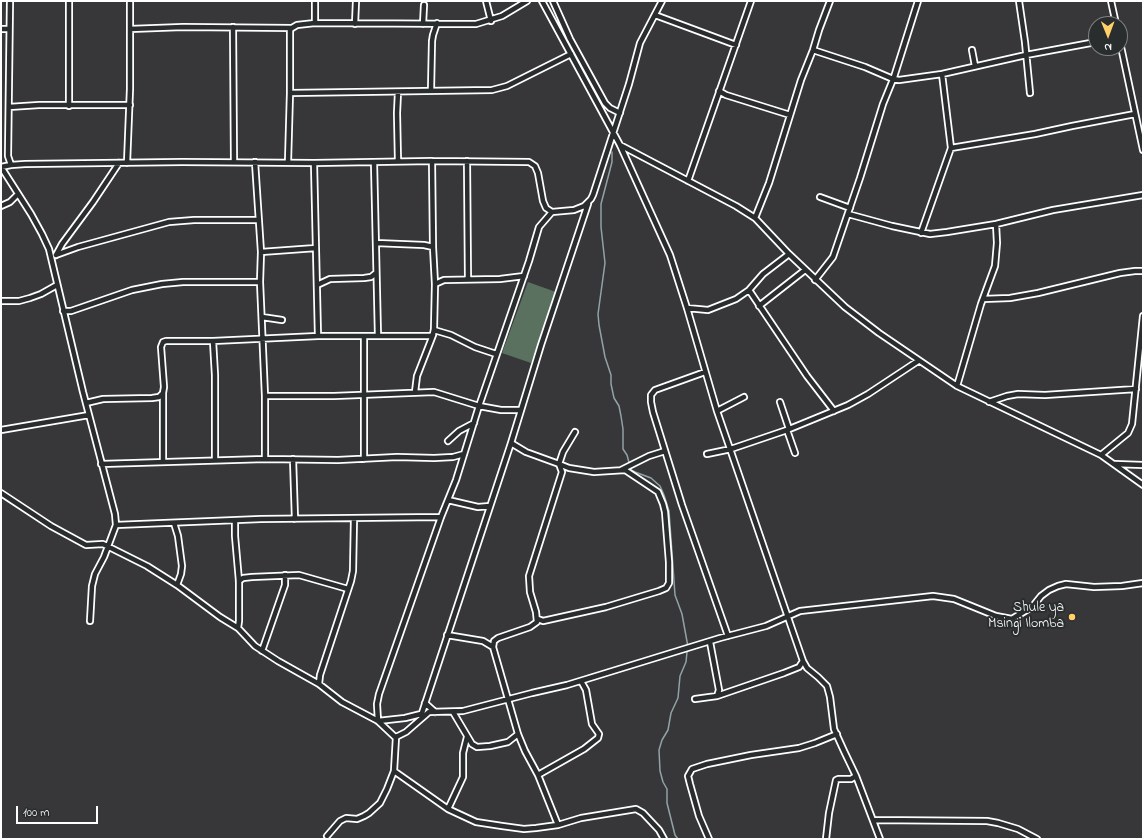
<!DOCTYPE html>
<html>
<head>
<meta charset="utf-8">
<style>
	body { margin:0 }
	#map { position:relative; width:1144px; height:840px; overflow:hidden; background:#37373a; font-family:"Indie Flower",sans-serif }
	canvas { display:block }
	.frame { position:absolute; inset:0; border:2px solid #fff; pointer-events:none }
	.north { position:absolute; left:1088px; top:16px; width:40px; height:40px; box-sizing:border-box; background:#2a2d2e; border:1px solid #7f8182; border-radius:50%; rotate:179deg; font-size:11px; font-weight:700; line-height:16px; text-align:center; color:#fff }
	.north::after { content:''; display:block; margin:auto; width:14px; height:18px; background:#ffd166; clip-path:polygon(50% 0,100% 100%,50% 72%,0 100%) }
	.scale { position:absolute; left:16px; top:806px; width:82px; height:18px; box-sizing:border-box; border:2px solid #fff; border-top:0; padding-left:5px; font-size:12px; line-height:14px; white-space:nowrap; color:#fff; -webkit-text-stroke:3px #2a2d2e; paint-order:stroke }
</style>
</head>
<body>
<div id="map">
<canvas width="1144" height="840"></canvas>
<div class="frame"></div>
<div class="north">N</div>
<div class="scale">100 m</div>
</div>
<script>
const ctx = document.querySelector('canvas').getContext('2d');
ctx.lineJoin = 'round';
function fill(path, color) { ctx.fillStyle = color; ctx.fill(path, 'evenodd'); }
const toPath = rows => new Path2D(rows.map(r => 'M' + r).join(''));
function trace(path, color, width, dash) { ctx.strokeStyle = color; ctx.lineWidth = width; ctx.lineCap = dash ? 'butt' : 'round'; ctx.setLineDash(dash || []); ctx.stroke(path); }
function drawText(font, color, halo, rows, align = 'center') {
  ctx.font = font + ' "Indie Flower",sans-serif'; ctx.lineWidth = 4; ctx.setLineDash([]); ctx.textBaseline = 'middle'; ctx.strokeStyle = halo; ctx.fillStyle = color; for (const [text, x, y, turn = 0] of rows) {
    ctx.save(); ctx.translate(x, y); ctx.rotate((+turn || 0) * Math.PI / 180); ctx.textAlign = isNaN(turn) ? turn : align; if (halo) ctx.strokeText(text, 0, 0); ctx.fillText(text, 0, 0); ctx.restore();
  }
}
const green = toPath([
	[528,282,556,292,531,363,502,353]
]);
const stream = toPath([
	[612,152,612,162,601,204,601,227,605,263,598,314,599,325,605,357,611,375,611,384,614,398,619,406,621,416,623,429,623,449,627,455,631,470,635,472,651,478,660,486,664,495,669,511,675,595,682,614,688,647],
	[678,839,675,835,667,803,667,789,663,782,660,771,659,750,662,740,668,730,671,713,678,698,680,676,686,662,687,652]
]);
const minor = toPath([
	[10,1,8,156,11,165],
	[69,1,69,106],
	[486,1,491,21],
	[542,1,620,145,670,255,687,308,717,411,803,661,807,668,818,677,827,686,830,697,834,729,844,751,856,776,880,839],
	[553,1,570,39,605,103,610,108,620,113],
	[1019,1,1025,42,1030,93],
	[1111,1,1116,24],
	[655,15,736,45],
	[315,23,315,1],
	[355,24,356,1],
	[423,24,424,5],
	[233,27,234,162],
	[1,29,9,29],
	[130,29,183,27,292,28],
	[1120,42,1143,150],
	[813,50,865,67,893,79,899,80,942,74,1026,55,1096,42],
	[972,50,975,66],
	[431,90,432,41,433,35,437,23],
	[719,91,726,95,790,115],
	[398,92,397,113,398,161],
	[290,93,492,90,507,86,571,54],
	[9,107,39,105,130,105],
	[620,145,736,206,755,218,789,254,845,307,879,333,957,386,1101,455,1143,485],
	[951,148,1035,134,1072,126,1135,114],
	[467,161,468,279],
	[255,162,261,252,260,282,265,396,265,459],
	[288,162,290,93,290,30,292,28,297,25,315,23,476,24,502,16,527,1],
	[374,162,378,336],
	[127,163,130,89,130,1],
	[314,163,318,336],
	[1,167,11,165,25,164,182,162,314,163,432,161,529,162,535,166,538,173,543,201,546,208,552,212,574,210,584,206,591,199,593,195,629,84,640,43,662,1],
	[1,167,31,214,42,234,49,249,83,392,115,514,116,525,104,557,95,574,92,586,90,621],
	[688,181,751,1],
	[820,197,850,208],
	[1,206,10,202,18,194],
	[848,214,892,226,930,234,947,232,996,224,1053,210,1143,195],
	[755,218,769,183,801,80,813,50,819,30,830,1],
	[921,233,951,148,942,74],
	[376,243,424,245,433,247],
	[261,252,316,248],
	[56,255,78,247,169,222,194,220,258,220],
	[56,255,62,244,93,202,119,163],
	[815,280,833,257,860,178,883,104,894,77,918,1],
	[435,284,444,280,500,279,524,276],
	[317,285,330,279,364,278,371,277,376,273],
	[749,290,807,376,834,411],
	[983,299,1010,298,1038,293,1120,273,1135,271,1143,271],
	[1,301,19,301,30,298,41,294,57,285],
	[759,306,805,270],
	[687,308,708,310,736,299,749,290,763,274,789,254],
	[63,311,71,311,132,290,162,284,183,282,260,282],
	[262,317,282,320],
	[434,330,451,335,475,347,496,354],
	[213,341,215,375,215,460],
	[705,372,655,390,651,395,651,402,653,412,682,505,728,636],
	[957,386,981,304,995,266,997,243,996,224],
	[415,392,417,376,433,335],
	[163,393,163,462],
	[265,396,334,396,434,392,479,406,501,410,520,410],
	[780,402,789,429],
	[989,402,1007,396,1018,394,1045,395,1136,389],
	[86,403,103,399,152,398,159,397,163,393,164,387,161,347,163,342,166,341,213,341,318,336,431,336,433,334,434,329,435,284,433,247,432,161],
	[717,411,744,397],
	[1,430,89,415],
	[787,430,795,453],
	[448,441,459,431,474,423],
	[511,443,526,452,559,464,562,472,529,576,530,592,536,612,537,622,530,627,498,638,494,641,493,647,518,734,525,751,538,775,558,825],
	[707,454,731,449,787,430,848,405,868,394,918,361],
	[1101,455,1128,433,1132,424,1143,316],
	[293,459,295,519],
	[364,459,364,337],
	[101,464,265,459,338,460,397,457,434,458,453,457,464,454],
	[1115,464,1143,465],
	[621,470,649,456,665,451],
	[1,493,51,526,86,545,103,544,147,566,177,585,220,617,238,628,255,646,278,661,319,684,342,702,378,721,395,737,398,736,406,732,429,712,463,711,532,693,567,685,720,638,766,626,800,611,933,596,954,599,996,616,1012,619,1033,606,1041,596,1049,590,1058,586,1066,584,1094,587,1122,586,1143,583],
	[448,500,478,507,490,506],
	[235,521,235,536,239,581,239,621,238,628],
	[174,523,178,536,182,566,181,574,177,585],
	[116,525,261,519,441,517],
	[239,581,243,578,252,577,299,575,348,589],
	[538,619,543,621,606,607,659,591,666,588,669,583,669,562,665,512,663,504,658,492,625,470,594,472,569,468,559,464,563,452,575,432],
	[447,635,483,641,493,647],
	[710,642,719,690,717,696],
	[262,651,285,585,285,575],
	[319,684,320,675,351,581,353,571,354,518],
	[695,699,717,696,784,673,799,667,803,661],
	[425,703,435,712],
	[453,712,472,744,477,747,490,746,508,742,518,734],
	[421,714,405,718,378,721,377,704,379,694,441,517,456,480,479,406,529,261,539,227,552,212],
	[421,716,511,443,541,345,588,204],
	[394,771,448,809,476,822,502,826,524,829,536,828,558,825,581,818,636,809,643,813,659,830,664,839],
	[538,775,584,749,598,738,599,734,592,724,586,690,581,681],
	[448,809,463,777,463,753,467,737],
	[873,820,987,821,998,823,1018,829,1037,839],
	[327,836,340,821,346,818,357,819,364,816,369,813,380,803,387,789,394,771,396,737],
	[709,839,699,816,690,784,688,776,692,769,707,764,751,755,799,748,815,743,837,734],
	[826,839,829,813,836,780,838,779,851,779,856,776]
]);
const markers = [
	[1072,617,4,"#ffd166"]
];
const poiNames = [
	["Shule ya",1064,609],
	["Msingi Ilomba",1064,625]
];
fill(green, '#59715e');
trace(stream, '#91a3a5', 1.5);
trace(minor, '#fff', 8);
trace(minor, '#2a2d2e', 4.5);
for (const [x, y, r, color] of markers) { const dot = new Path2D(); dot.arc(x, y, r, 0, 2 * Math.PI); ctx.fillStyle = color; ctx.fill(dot); trace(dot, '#2a2d2e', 1.5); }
drawText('14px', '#fff', '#2a2d2e', poiNames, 'right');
</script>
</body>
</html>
